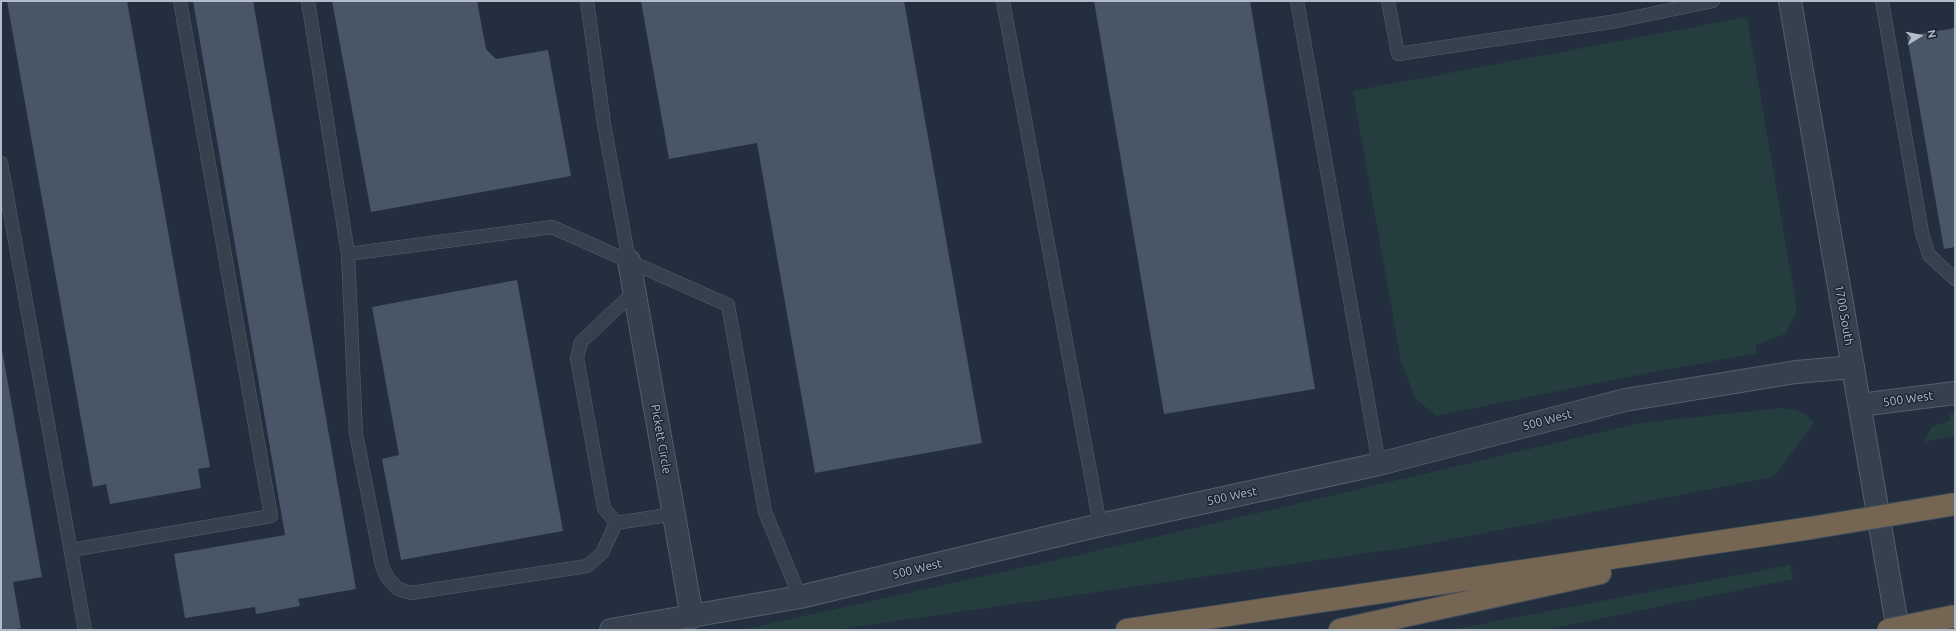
<!DOCTYPE html>
<html>
<head>
<meta charset="utf-8">
<style>
	body { margin:0 }
	#map { position:relative; width:1956px; height:631px; overflow:hidden; background:#232f3e; font-family:Ubuntu,sans-serif }
	canvas { display:block }
	.frame { position:absolute; inset:0; border:2px solid #b2bcc9; pointer-events:none }
	.north { position:absolute; left:1900px; top:16px; width:40px; height:40px; -webkit-text-stroke:3px #1c2633; paint-order:stroke; rotate:80deg; font-size:11px; font-weight:700; line-height:16px; text-align:center; color:#b2bcc9 }
	.north::after { content:''; display:block; margin:auto; width:14px; height:18px; background:#b2bcc9; clip-path:polygon(50% 0,100% 100%,50% 72%,0 100%) }
</style>
</head>
<body>
<div id="map">
<canvas width="1956" height="631"></canvas>
<div class="frame"></div>
<div class="north">N</div>
</div>
<script>
const ctx = document.querySelector('canvas').getContext('2d');
ctx.lineJoin = 'round';
function fill(path, color) { ctx.fillStyle = color; ctx.fill(path, 'evenodd'); }
const toPath = rows => new Path2D(rows.map(r => 'M' + r).join(''));
function trace(path, color, width, dash) { ctx.strokeStyle = color; ctx.lineWidth = width; ctx.lineCap = dash ? 'butt' : 'round'; ctx.setLineDash(dash || []); ctx.stroke(path); }
function drawText(font, color, halo, rows, align = 'center') {
  ctx.font = font + ' Ubuntu,sans-serif'; ctx.lineWidth = 3; ctx.setLineDash([]); ctx.textBaseline = 'middle'; ctx.strokeStyle = halo; ctx.fillStyle = color; for (const [text, x, y, turn = 0] of rows) {
    ctx.save(); ctx.translate(x, y); ctx.rotate((+turn || 0) * Math.PI / 180); ctx.textAlign = isNaN(turn) ? turn : align; if (halo) ctx.strokeText(text, 0, 0); ctx.fillText(text, 0, 0); ctx.restore();
  }
}
const green = toPath([
	[1747,17,1796,304,1796,314,1785,334,1756,345,1757,353,1622,378,1436,416,1415,398,1401,361,1353,91],
	[1782,408,1797,410,1806,415,1814,423,1773,477,1417,546,833,630,741,630,1079,555,1640,423],
	[1955,413,1955,436,1924,442,1932,427,1951,420,1949,414],
	[1790,565,1793,579,1545,630,1450,630]
]);
const building = toPath([
	[7,1,127,1,210,467,198,469,201,488,110,504,106,484,93,487],
	[193,1,253,1,356,589,298,599,300,606,256,614,255,607,185,618,174,554,285,535],
	[332,1,477,1,486,49,496,59,548,50,571,176,371,212],
	[641,1,904,1,982,443,815,473,757,143,669,159],
	[1094,1,1250,1,1315,389,1164,414],
	[1955,28,1955,247,1944,249,1907,36],
	[517,280,563,531,401,560,382,459,399,455,372,307],
	[1,344,42,577,13,582,21,628,9,630,1,630]
]);
const service = toPath([
	[308,1,348,254,552,227,728,305,765,512,800,597],
	[587,1,604,124,629,261],
	[1003,1,1100,525],
	[1297,1,1379,464],
	[1388,1,1398,54,1617,21,1713,1],
	[1882,1,1922,233,1929,255,1955,279],
	[1,163,85,630],
	[348,254,356,434,382,566,387,577,398,589,411,593,587,566,602,553,616,523],
	[634,292,581,342,577,358,604,508,616,523,674,514],
	[71,550,271,516,180,1]
]);
const minor = toPath([
	[629,261,692,617],
	[1860,405,1955,393],
	[611,630,800,597,1100,525,1379,464,1625,400,1796,372,1853,367]
]);
const tertiary = toPath([
	[1790,1,1898,630]
]);
const motorway = toPath([
	[1127,630,1811,528],
	[1340,630,1600,573]
]);
const motorwayBridge = toPath([
	[1811,528,1955,504],
	[1888,630,1955,616]
]);
const streetNames = [
	["1700 South",1844,315,80],
	["500 West",1908,399,-8],
	["500 West",1547,420,-15],
	["Pickett Circle",661,439,80],
	["500 West",1232,496,-12],
	["500 West",917,569,-14]
];
fill(green, '#253d3f');
fill(building, '#485667');
trace(service, '#555f6c', 14);
trace(minor, '#555f6c', 24);
trace(tertiary, '#555f6c', 24);
trace(motorway, '#424c59', 24);
trace(service, '#37414e', 13);
trace(minor, '#37414e', 22);
trace(tertiary, '#37414e', 22);
trace(motorway, '#746653', 22);
trace(motorwayBridge, '#424c59', 24, []);
trace(motorwayBridge, '#746653', 22);
drawText('12px', '#b2bcc9', '#1c2633', streetNames);
</script>
</body>
</html>
